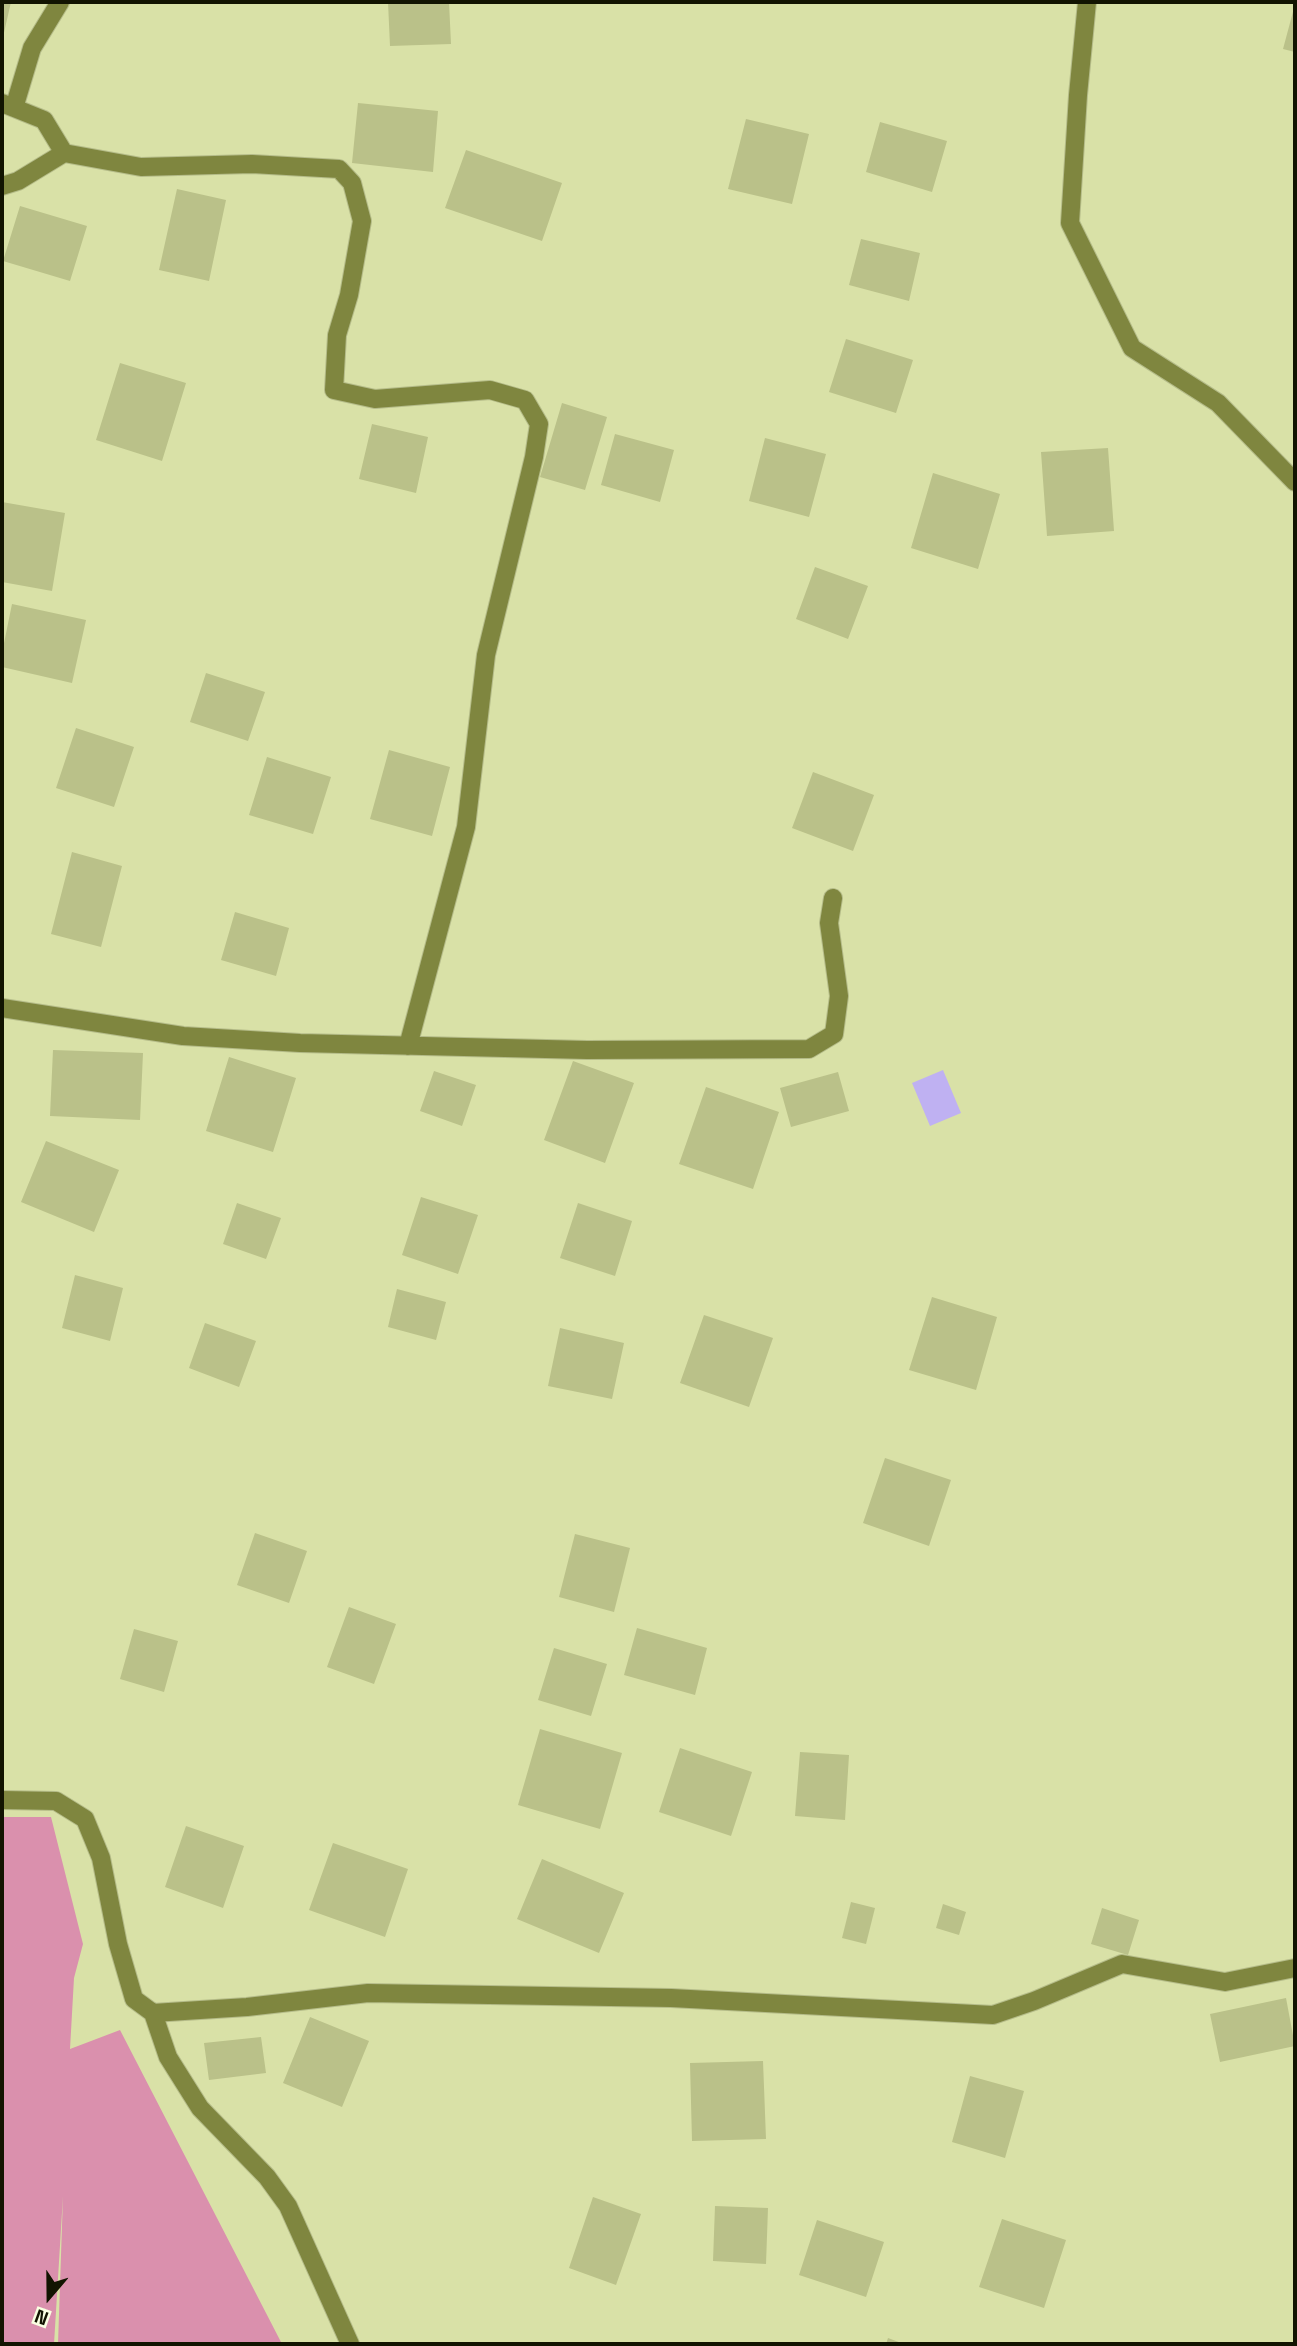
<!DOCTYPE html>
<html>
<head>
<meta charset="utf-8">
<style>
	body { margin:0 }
	#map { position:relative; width:1297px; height:2346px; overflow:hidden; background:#d9e1a7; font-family:"Space Grotesk",sans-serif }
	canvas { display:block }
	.frame { position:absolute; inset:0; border:4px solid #121401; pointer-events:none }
	.north { position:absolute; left:14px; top:2262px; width:70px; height:70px; -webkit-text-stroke:5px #faffe2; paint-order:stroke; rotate:200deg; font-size:19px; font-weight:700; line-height:28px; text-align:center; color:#121401 }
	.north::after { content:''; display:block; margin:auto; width:24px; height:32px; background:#121401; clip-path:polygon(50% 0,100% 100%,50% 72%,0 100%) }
</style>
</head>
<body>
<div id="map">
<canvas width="1297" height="2346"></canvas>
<div class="frame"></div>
<div class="north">N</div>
</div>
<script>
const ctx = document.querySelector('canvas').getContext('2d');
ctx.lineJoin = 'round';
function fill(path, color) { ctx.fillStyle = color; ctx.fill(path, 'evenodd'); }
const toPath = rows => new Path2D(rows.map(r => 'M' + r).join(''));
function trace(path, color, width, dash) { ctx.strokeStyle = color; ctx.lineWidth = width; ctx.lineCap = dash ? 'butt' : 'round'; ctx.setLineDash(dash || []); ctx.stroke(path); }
const green = toPath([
	[2,1817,51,1817,83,1944,74,1978,70,2049,120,2030,282,2344,58,2344,63,2196,54,2344,2,2344]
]);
const water = toPath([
	[943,1070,961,1113,930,1126,912,1083]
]);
const building = toPath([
	[2,2,11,2,3,37,2,36],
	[388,2,449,2,451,44,390,46],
	[1294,8,1295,8,1295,52,1283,49],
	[358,103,438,111,433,172,352,163],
	[746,119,809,134,792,204,728,189],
	[880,122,947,141,932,192,866,172],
	[466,150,562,183,542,241,445,208],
	[177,189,226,200,209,281,159,270],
	[20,206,87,226,70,281,3,261],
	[861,239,920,253,909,301,849,285],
	[846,339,913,360,896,413,829,392],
	[120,363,186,383,162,461,96,440],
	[562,403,607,417,585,490,540,477],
	[372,424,428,437,416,493,359,479],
	[615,434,674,450,660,502,601,485],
	[765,438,826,454,809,517,749,501],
	[1108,448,1114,531,1047,536,1041,452],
	[933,473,1000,494,978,569,911,548],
	[2,502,65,513,52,591,2,582],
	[815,567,868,586,848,639,796,619],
	[12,604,86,620,72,683,2,667,2,653],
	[206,673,265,692,248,741,190,722],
	[76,728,134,747,114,807,56,788],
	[389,750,450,767,432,836,370,819],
	[267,757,331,777,313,834,249,815],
	[813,772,874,795,853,851,792,828],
	[72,852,122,866,101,947,51,934],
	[235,912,289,928,276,976,221,960],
	[53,1050,143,1053,140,1120,50,1116],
	[229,1057,296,1078,273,1152,206,1131],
	[573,1061,634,1083,605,1163,544,1140],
	[434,1071,476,1085,462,1126,420,1111],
	[838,1072,849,1111,791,1127,780,1088],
	[706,1087,779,1112,753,1189,679,1164],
	[46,1141,119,1170,94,1232,21,1202],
	[421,1197,478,1215,458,1274,402,1255],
	[237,1203,281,1218,266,1259,223,1244],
	[578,1203,632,1221,615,1276,560,1258],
	[75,1275,123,1288,110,1341,62,1328],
	[397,1289,446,1302,436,1340,388,1327],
	[932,1297,997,1317,976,1390,909,1370],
	[704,1315,773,1338,749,1407,680,1383],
	[205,1323,256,1341,239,1387,189,1368],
	[560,1328,624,1343,612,1399,548,1386],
	[885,1458,951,1480,929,1546,863,1523],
	[255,1533,307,1551,289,1603,237,1585],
	[575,1534,630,1548,614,1612,559,1597],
	[349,1607,396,1624,374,1684,327,1667],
	[637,1628,707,1648,695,1695,624,1675],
	[134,1629,178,1641,164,1692,120,1679],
	[554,1648,607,1664,591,1716,538,1700],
	[540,1729,622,1753,600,1829,518,1805],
	[680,1748,752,1772,731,1836,659,1812],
	[800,1752,849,1755,845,1820,795,1816],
	[186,1826,244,1846,223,1908,165,1887],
	[333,1843,408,1869,385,1937,309,1910],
	[542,1859,624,1893,599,1953,517,1919],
	[851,1902,875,1908,866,1944,842,1938],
	[943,1904,966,1912,959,1935,936,1928],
	[1102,1908,1139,1920,1128,1955,1091,1944],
	[1286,1998,1295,2046,1220,2062,1210,2014],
	[310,2017,369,2041,342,2107,283,2083],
	[261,2037,266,2073,209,2080,204,2043],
	[763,2061,766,2139,692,2141,690,2063],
	[970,2076,1024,2091,1005,2158,952,2142],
	[593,2197,641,2214,616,2285,569,2268],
	[715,2206,768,2208,766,2264,713,2261],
	[1002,2219,1066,2240,1044,2308,979,2287],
	[817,2220,884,2242,866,2297,799,2275],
	[888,2338,904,2344,886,2344]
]);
const street = toPath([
	[1087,2,1078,95,1070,223,1132,348,1218,403,1295,482],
	[2,103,44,120,64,153],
	[14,108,32,48,60,2],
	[2,186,18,181,64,153,141,167,252,164,339,169,352,183,362,221,349,295,337,335,334,390,375,399,490,390,525,400,539,424,534,457,486,655,466,827,408,1046],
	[2,1008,183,1036,300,1043,587,1050,809,1049,834,1034,839,996,829,923,833,898],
	[2,1800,56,1801,85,1819,101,1858,118,1944,134,1999,153,2013,247,2007,368,1993,671,1998,993,2015,1034,2001,1122,1964,1225,1982,1295,1968],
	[153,2013,168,2057,200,2108,267,2177,288,2206,350,2344]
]);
fill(green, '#da90ad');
fill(water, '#bfb1f2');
fill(building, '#bac189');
trace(street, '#b5bc89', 20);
trace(street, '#7f863f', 18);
</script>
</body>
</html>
